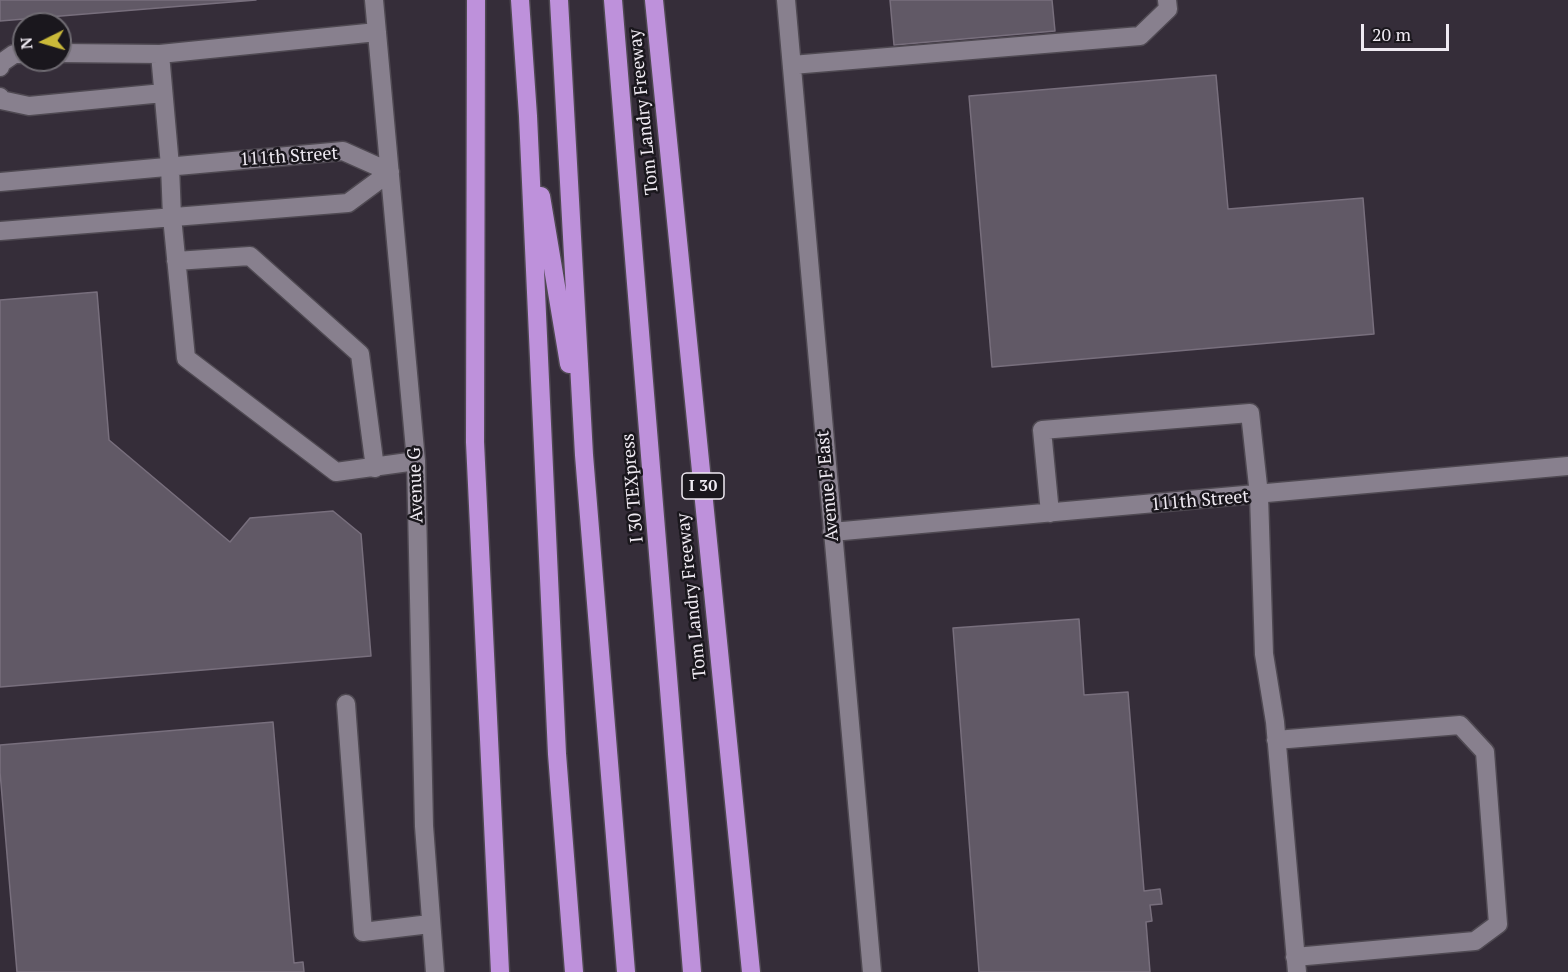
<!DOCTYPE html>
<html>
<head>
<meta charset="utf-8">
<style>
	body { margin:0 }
	#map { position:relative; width:1568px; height:972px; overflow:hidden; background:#352d39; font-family:"PT Serif",serif }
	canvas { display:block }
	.north { position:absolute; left:12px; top:12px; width:60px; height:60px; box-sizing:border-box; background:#1a171d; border:2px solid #6f6b72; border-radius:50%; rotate:265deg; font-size:16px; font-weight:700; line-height:24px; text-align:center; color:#efeaf2 }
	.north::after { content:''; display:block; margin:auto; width:21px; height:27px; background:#cbba39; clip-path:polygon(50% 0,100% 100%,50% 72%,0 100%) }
	.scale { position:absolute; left:1361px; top:24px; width:88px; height:27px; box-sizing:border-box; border:3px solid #efeaf2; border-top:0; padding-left:8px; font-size:18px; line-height:21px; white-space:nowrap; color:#efeaf2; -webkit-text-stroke:4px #1a171d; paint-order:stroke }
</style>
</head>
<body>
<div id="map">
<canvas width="1568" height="972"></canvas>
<div class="north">N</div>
<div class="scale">20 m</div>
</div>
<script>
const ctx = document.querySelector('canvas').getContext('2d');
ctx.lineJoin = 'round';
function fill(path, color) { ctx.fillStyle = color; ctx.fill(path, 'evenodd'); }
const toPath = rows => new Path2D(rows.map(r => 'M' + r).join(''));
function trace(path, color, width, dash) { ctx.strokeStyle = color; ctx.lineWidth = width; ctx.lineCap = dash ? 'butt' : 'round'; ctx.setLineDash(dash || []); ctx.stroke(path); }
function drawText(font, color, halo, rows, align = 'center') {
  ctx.font = font + ' "PT Serif",serif'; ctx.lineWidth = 5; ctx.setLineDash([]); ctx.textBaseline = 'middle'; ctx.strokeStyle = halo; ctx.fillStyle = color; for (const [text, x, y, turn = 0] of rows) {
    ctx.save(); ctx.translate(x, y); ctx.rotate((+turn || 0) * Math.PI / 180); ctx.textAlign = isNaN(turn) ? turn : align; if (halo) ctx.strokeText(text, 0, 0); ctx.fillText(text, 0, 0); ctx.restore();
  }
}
const building = toPath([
	[0,0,256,0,0,21,0,0],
	[890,0,1052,0,1055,31,894,45,890,0],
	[1216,75,1228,209,1363,198,1374,334,992,367,969,96,1216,75],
	[97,292,109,440,230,542,250,518,333,511,361,534,371,656,0,687,0,300,97,292],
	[1079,619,1084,695,1128,692,1144,891,1160,889,1162,904,1150,905,1152,921,1146,922,1150,972,979,972,953,628,1079,619],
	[273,722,294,963,303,962,304,972,17,972,0,772,0,745,273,722]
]);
const minor = toPath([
	[374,0,416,461,424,826,435,972],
	[786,0,872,972],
	[377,32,160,54,170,166,172,217,186,358,336,472,416,461],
	[60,53,160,54],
	[792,65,1140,36,1168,9,1167,0],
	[0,67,1,63,14,54,24,54],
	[0,97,1,100,29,106,163,93],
	[0,182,343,151,390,172,348,203,0,231],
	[176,261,250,256,360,354,375,468],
	[1050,513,1042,430,1250,413,1259,495,1264,654,1275,722,1297,972],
	[832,532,1568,466],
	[346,704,363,932,430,924],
	[1276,740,1460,725,1485,752,1498,924,1475,941,1295,957]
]);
const highway = toPath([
	[476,0,475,442,500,972],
	[520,0,528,116,557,754,574,972],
	[559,0,584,455,626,972],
	[613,0,692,972],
	[654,0,751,972],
	[541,196,569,364]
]);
const shields = [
	[703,486,42]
];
const shieldNames = [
	["I 30",703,486]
];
const streetNames = [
	["Tom Landry Freeway",644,112,-96],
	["111th Street",289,157,-4],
	["Avenue G",416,485,-92],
	["Avenue F East",828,486,-95],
	["I 30 TEXpress",633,488,-95],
	["111th Street",1200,501,-5],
	["Tom Landry Freeway",692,596,-96]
];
fill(building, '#615966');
trace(building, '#786f7d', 1.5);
trace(minor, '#4f4952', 21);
trace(highway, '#4f4952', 21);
trace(minor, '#88808e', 18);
trace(highway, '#be91db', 18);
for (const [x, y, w] of shields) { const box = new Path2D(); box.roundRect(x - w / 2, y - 13, w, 26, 4.5); ctx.fillStyle = '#1a171d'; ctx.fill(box); trace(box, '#efeaf2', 1.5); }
drawText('bold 16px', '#efeaf2', null, shieldNames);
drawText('18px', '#efeaf2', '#1a171d', streetNames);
</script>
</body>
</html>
